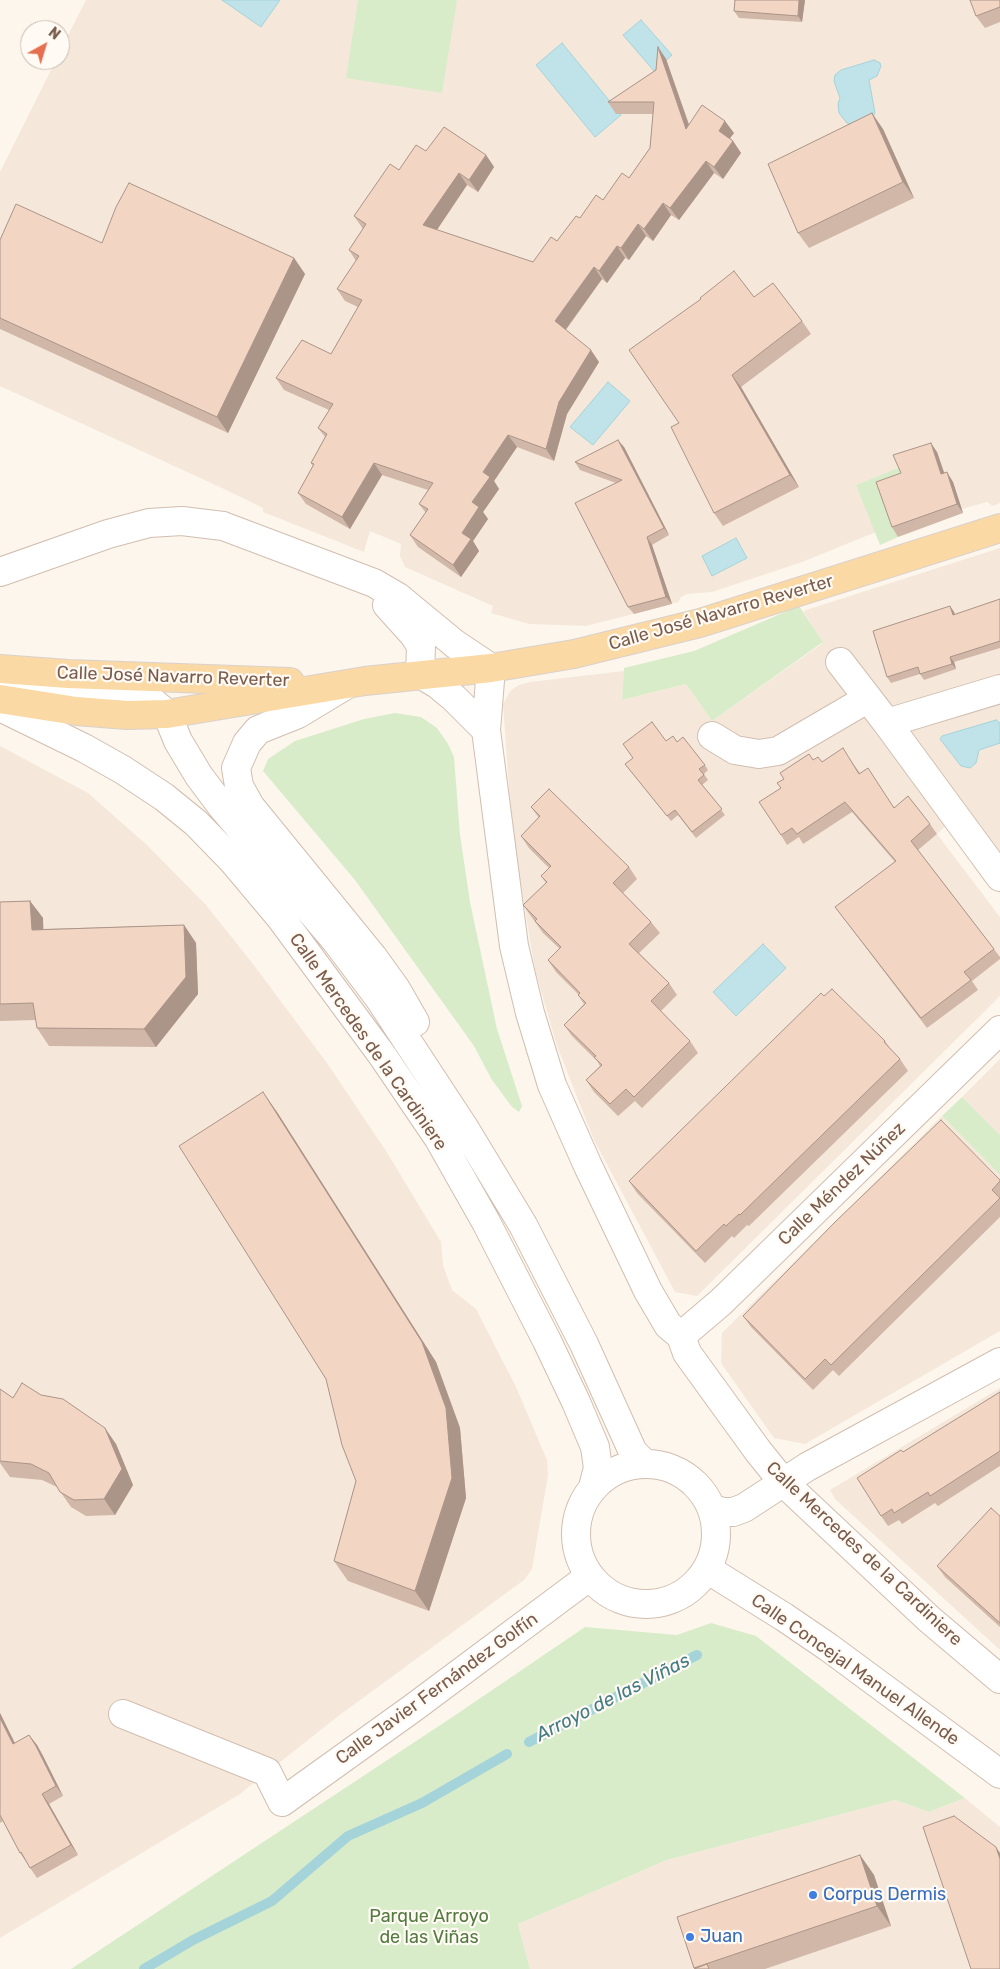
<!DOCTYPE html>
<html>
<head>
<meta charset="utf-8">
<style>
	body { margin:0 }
	#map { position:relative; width:1000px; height:1969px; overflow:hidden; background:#fdf6ec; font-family:Rubik,sans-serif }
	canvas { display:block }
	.north { position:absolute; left:20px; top:20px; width:50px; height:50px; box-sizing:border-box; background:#fffaf3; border:1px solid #cabbb1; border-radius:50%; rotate:39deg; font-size:14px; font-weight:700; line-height:20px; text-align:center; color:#7a5c4d }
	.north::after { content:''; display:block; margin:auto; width:18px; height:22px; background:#e76f51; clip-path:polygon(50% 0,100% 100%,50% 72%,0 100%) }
</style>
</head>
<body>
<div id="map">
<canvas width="1000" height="1969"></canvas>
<div class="north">N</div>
</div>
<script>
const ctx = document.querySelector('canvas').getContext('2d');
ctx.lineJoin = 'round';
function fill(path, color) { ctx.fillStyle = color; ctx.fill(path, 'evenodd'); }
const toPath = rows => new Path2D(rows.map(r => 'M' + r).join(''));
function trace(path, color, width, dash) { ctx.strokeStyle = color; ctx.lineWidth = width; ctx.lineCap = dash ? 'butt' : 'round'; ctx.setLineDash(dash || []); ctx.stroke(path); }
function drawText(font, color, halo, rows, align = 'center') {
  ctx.font = font + ' Rubik,sans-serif'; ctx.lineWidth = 4.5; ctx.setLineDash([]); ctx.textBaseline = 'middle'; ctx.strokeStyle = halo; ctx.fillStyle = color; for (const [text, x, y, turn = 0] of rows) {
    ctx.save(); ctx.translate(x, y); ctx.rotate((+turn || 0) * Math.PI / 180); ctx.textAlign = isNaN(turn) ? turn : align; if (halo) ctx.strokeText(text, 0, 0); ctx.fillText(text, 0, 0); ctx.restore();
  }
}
const residential = toPath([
	[86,0,1000,0,1000,503,993,506,987,502,962,509,916,462,856,485,876,532,802,562,712,592,687,594,681,597,678,602,653,609,586,626,529,624,491,613,493,606,405,567,400,556,401,544,370,531,364,552,263,512,263,508,222,488,0,386,0,172,56,60,60,60,60,51],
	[1000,548,1000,853,966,807,937,834,1000,917,1000,996,697,1296,675,1292,594,1140,557,1046,535,970,512,831,503,704,511,690,519,685,530,682,624,671,622,700,686,684,712,721,823,643,803,611],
	[0,746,88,793,148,846,206,905,253,964,327,1063,388,1154,441,1242,443,1265,452,1290,476,1309,516,1387,547,1460,548,1475,532,1569,524,1580,337,1717,240,1794,0,1938],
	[1000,1059,1000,1135,962,1097],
	[942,1116,1000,1175,1000,1331,805,1444,774,1438,721,1363,722,1333],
	[1000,1388,1000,1650,835,1499,830,1490],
	[965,1798,1000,1827,1000,1969,530,1969,518,1924,667,1860,895,1800,929,1812]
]);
const green = toPath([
	[358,0,457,0,442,93,346,78],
	[916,461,898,537,880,545,856,485],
	[799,606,823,642,712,721,686,684,622,700,624,668,694,651],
	[395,713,421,717,437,728,448,744,454,757,460,835,470,902,497,1029,522,1106,519,1112,512,1107,492,1080,474,1046,355,880,263,771,268,759,295,741,364,719],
	[962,1097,1000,1135,1000,1175,942,1116],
	[711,1623,756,1636,965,1798,929,1812,895,1800,667,1860,518,1924,530,1969,71,1969,454,1716,585,1627,677,1635]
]);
const water = toPath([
	[222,0,280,0,261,27,222,0],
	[641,20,672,55,654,71,623,35,641,20],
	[562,43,621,115,595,137,536,65,562,43],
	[874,60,880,63,881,66,877,76,869,80,875,113,873,117,854,125,847,123,839,113,838,104,840,98,834,81,835,75,841,70,874,60],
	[608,382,630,401,593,445,570,427,608,382],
	[736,538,747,558,712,576,702,556,736,538],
	[996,720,1000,723,1000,743,979,750,976,763,970,768,961,766,940,739,942,736,996,720],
	[763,944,786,968,736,1016,713,992,763,944]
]);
const stream = toPath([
	[529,1742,697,1655],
	[144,1969,193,1940,272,1901,348,1836,422,1803,507,1754]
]);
const minor = toPath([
	[0,572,108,534,149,523,182,521,223,526,374,583,398,597,455,644,491,668,486,730,514,946,530,1013,552,1085,588,1166,648,1291,668,1325,681,1336,687,1353,758,1451,783,1482,929,1619,1000,1679],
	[387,605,414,635,421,646,420,674,437,684,454,698,486,730],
	[840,662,887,723,1000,877],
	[0,680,25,687,53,691,127,694,148,698,167,714,178,741,199,776,223,808,336,941,379,998,465,1129,523,1225,584,1344,633,1452,644,1463],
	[346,685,298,714,258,730,247,743,236,768,239,786,250,806,373,957,396,989,415,1022],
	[0,707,84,748,123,770,164,797,196,823,233,861,280,917,382,1055,439,1139,486,1222,547,1341,576,1402,595,1447,598,1468,593,1487],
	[887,723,1000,689],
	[712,736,735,750,759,754,778,751,867,699],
	[681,1336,721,1302,1000,1030],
	'576 1534a70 70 0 1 1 140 0a70 70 0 1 1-140 0Z',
	[712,1509,724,1512,733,1512,744,1508,807,1467,1000,1362],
	[707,1569,784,1617,828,1647,1000,1774],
	[123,1714,267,1772,282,1802,413,1708,590,1576]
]);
const major = toPath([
	[0,669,68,674,290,682],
	[0,699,76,711,127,715,167,714,365,681,491,668,574,654,700,623,1000,528]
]);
const wall = toPath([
	[735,0,805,0,802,22,739,18,734,11],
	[1000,0,1000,22,985,28,976,16],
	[658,47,666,59,689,124,734,133,730,138,733,141,741,153,723,179,714,173,679,220,671,215,653,241,646,236,629,260,625,258,607,283,602,279,566,330,599,362,567,414,554,461,517,447,494,481,499,489,483,512,488,519,473,541,479,551,461,577,418,547,410,535,426,513,419,504,428,490,382,475,350,529,306,504,298,493,313,466,311,463,325,437,318,428,329,410,284,390,276,378,331,354,358,307,345,301,337,289,356,261,349,250,363,229,354,216,399,170,426,151,486,155,494,167,478,192,467,185,437,230,533,262,557,241,580,218,629,178,650,148,653,114,616,114,608,102,656,70],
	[883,129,914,198,809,248,798,233],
	[0,240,102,243,294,258,305,274,228,433,0,329],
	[754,297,802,321,811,334,741,387,799,487,723,526,714,513,679,423],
	[624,447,669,535,652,545,672,604,634,614,628,607,616,483,580,470,575,462],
	[937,452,944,473,953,482,963,513,898,537,892,527,901,473],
	[1000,599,1000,648,954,662,956,669,924,680,920,674,891,683,887,677,950,606,954,612,955,615],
	[666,741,677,742,705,765,708,770,704,774,708,780,702,785,725,815,696,838,678,815,671,821,625,764],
	[849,758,860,773,895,808,930,824,937,834,918,850,1000,957,1000,959,972,981,978,990,927,1028,835,907,895,862,852,812,803,844,799,837,787,845,781,835,813,760,822,762],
	[531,807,629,867,637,879,623,893,651,922,660,933,639,953,669,983,677,995,661,1011,690,1041,698,1053,642,1108,635,1101,618,1116,594,1092,586,1080,600,1066,597,1061,572,1036,564,1025,584,1004,578,995,578,994,556,972,548,960,560,949,543,933,523,905,546,883,541,876,549,868,529,848,521,836,539,818],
	[30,901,43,918,43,929,184,925,196,943,198,994,156,1047,49,1046,37,1028,36,1020,0,1021,0,902],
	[824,996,885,1041,892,1051,900,1059,908,1071,749,1226,747,1225,734,1238,732,1236,705,1263,637,1193,629,1181],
	[277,1112,436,1362,460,1428,466,1498,429,1611,348,1581,334,1561,356,1481],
	[1000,1180,1000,1217,839,1376,833,1370,813,1390,751,1327,743,1316],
	[0,1389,13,1398,116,1444,133,1485,115,1515,86,1516,71,1507,57,1487,42,1480,10,1477,0,1463],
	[1000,1392,1000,1466,938,1506,935,1503,902,1524,899,1520,888,1526,881,1516,903,1452],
	[1000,1516,1000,1627,945,1577,937,1566],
	[0,1713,15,1743,29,1735,37,1745,43,1756,63,1796,49,1804,78,1855,37,1878,20,1853,3,1821,0,1823],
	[860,1855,874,1875,891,1926,765,1969,694,1969]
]);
const shadedWall = toPath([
	[799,0,805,0,802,22,798,16],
	[658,47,666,59,694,140,686,129],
	[872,113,883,129,914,198,903,182],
	[725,121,734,133,727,142,719,131],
	[733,141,741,153,723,179,714,167],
	[486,155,494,167,478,192,469,180],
	[706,161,714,173,679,220,670,208],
	[459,173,467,185,432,237,423,225],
	[663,203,671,215,653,241,644,229],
	[638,224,646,236,629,260,621,248],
	[617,246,625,258,607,283,599,271],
	[294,258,305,274,228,433,217,417],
	[594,267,602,279,563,333,555,321],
	[591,350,599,362,567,414,554,461,546,449,559,402],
	[732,375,741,387,799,487,790,475],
	[508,435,517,447,494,481,499,489,483,512,488,519,473,541,479,551,461,577,453,565,462,533,483,472],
	[618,440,624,447,669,535,664,528],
	[931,443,937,452,948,484,941,474],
	[374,463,382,475,350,529,342,517],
	[947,472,953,482,963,513,957,504],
	[647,537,652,545,672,604,666,597],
	[950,606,954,612,957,621,953,615],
	[950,657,954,662,956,669,952,664],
	[30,901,43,918,44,947,32,930],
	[184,925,196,943,198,994,156,1047,144,1029],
	[263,1092,277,1112,436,1362,460,1428,466,1498,429,1611,415,1591],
	[105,1428,116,1444,133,1485,115,1515,104,1499],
	[0,1713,20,1754,13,1744,0,1718],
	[29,1735,37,1745,43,1756,63,1796,56,1786],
	[42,1794,49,1804,78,1855,71,1845],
	[996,1847,1000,1853,1000,1859],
	[860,1855,874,1875,891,1926,877,1906]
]);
const building = toPath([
	[735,0,799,0,798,16,734,11,735,0],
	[970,0,1000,0,1000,7,976,16,970,0],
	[658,47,686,129,702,105,725,121,719,131,733,141,714,167,706,161,670,208,663,203,644,229,638,224,621,248,617,246,599,271,594,267,555,321,591,350,559,402,546,449,508,435,483,472,490,477,472,502,479,507,462,533,471,539,453,565,410,535,428,509,419,504,433,483,374,463,342,517,298,493,314,464,311,463,327,434,318,428,333,404,276,378,302,340,331,354,362,300,337,289,359,256,349,250,366,224,354,216,390,164,399,170,416,145,426,151,444,127,486,155,469,180,459,173,423,225,533,262,551,237,557,241,576,216,580,218,596,195,603,200,622,173,629,178,650,148,654,102,608,102,656,70,658,47],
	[872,113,903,182,798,233,768,164,872,113],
	[129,183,294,258,217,417,0,318,0,240,16,204,102,243,116,207,129,183],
	[734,271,754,297,773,283,802,321,732,375,790,475,714,513,671,427,679,423,629,350,701,299,700,298,734,271],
	[618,440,664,528,647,537,666,597,628,607,575,503,622,480,575,462,618,440],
	[931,443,941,474,947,472,957,504,892,527,876,482,901,473,893,455,931,443],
	[1000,599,1000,641,950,657,952,664,920,674,918,667,887,677,873,631,950,606,953,615,1000,599],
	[652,722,666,741,673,736,677,742,683,737,705,765,699,769,704,775,698,780,722,809,692,832,675,810,667,816,625,764,633,758,623,744,652,722],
	[843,748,859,774,868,768,894,808,908,796,930,824,911,841,994,949,964,972,971,980,921,1018,835,907,896,861,845,802,797,834,792,828,781,835,759,802,781,788,777,783,784,779,780,773,809,754,813,760,818,757,822,762,843,748],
	[549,789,629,867,613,883,651,922,629,944,669,983,651,1001,690,1041,634,1097,626,1089,610,1104,586,1080,602,1065,594,1057,596,1056,564,1025,586,1003,578,995,580,993,548,960,561,947,535,921,537,919,523,905,547,882,541,876,551,866,521,836,540,816,531,807,549,789],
	[30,901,32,930,184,925,186,977,144,1029,37,1028,33,1003,0,1004,0,902,30,901],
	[832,989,885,1041,884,1042,900,1059,740,1215,739,1214,726,1226,724,1224,696,1251,629,1181,821,993,824,996,832,989],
	[263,1092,422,1342,446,1408,452,1478,415,1591,334,1561,356,1481,342,1445,326,1379,179,1146,263,1092],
	[941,1120,1000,1180,1000,1181,992,1190,1000,1198,831,1365,825,1359,805,1379,743,1316,834,1223,941,1120],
	[22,1383,41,1395,63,1399,105,1428,122,1469,104,1499,74,1500,60,1492,49,1473,31,1464,0,1461,0,1389,13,1398,22,1383],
	[1000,1392,1000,1451,930,1496,928,1492,894,1513,892,1509,881,1516,857,1478,901,1450,903,1452,1000,1392],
	[991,1508,1000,1516,1000,1623,937,1566,991,1508],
	[0,1718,13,1744,29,1735,36,1746,56,1786,42,1794,71,1845,30,1868,21,1852,20,1853,0,1815,0,1718],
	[954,1816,996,1847,1000,1859,1000,1969,971,1969,923,1827,954,1816],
	[860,1855,877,1906,694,1968,677,1917,860,1855],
	[707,1964,709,1969,694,1969,707,1964]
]);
const markers = [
	[813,1895,5,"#3f7fe0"],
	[690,1937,5,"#3f7fe0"]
];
const streetNames = [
	["Calle José Navarro Reverter",721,613,-16],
	["Calle José Navarro Reverter",173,677,2],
	["Calle Mercedes de la Cardiniere",368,1042,55],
	["Calle Méndez Núñez",842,1184,-44],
	["Calle Mercedes de la Cardiniere",864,1554,43],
	["Calle Concejal Manuel Allende",855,1670,35],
	["Calle Javier Fernández Golfín",437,1689,-36]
];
const shopNames = [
	["Corpus Dermis",823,1895],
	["Juan",700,1937]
];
const parkNames = [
	["Parque Arroyo",429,1917],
	["de las Viñas",429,1938]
];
const waterNames = [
	["Arroyo de las Viñas",613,1698,-27]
];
fill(residential, '#f5e8da');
fill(green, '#d8ecc9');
fill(water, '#bfe3e8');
trace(water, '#a5d3da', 1);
trace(stream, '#a5d3da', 10);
trace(minor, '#d1beb0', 30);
trace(major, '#dad1cd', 30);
trace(minor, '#fff', 28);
trace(major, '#fbd9a5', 28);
fill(wall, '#d1b7a8');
fill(shadedWall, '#aa9588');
fill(building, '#f3d5c3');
trace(building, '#aa9588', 1);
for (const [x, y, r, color] of markers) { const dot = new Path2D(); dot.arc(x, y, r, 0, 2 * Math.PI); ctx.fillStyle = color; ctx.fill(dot); trace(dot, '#fffaf3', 2); }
drawText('18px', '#7a5c4d', '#fffaf3', streetNames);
drawText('18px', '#366cbe', '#fffaf3', shopNames, 'left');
drawText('18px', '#537a41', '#fffaf3', parkNames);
drawText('italic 19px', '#437c86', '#fffaf3', waterNames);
</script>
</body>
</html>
